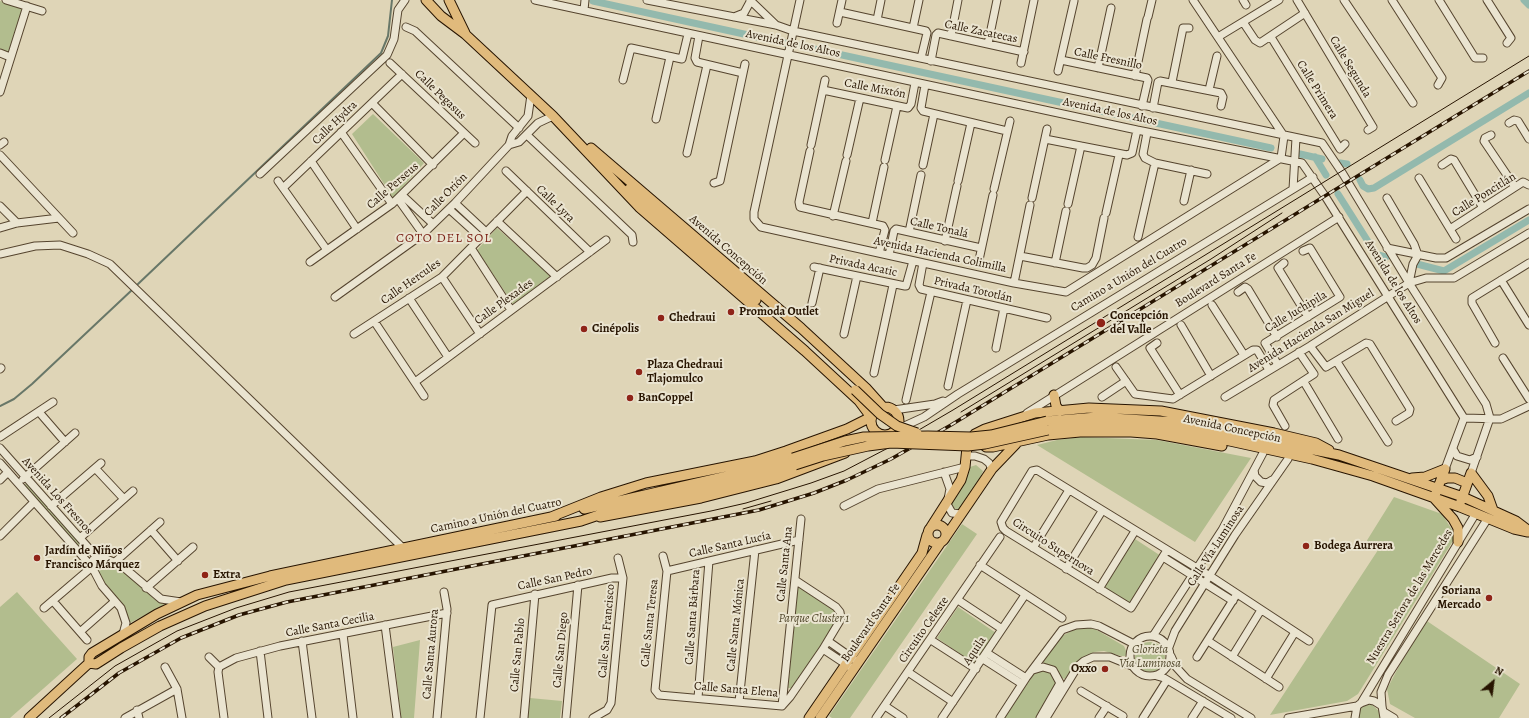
<!DOCTYPE html>
<html>
<head>
<meta charset="utf-8">
<style>
	body { margin:0 }
	#map { position:relative; width:1529px; height:718px; overflow:hidden; background:#dfd5b7; font-family:Alegreya,serif }
	canvas { display:block }
	.north { position:absolute; left:1473px; top:662px; width:40px; height:40px; -webkit-text-stroke:3px #eae4d0; paint-order:stroke; rotate:29deg; font-size:11px; font-weight:700; line-height:16px; text-align:center; color:#271400 }
	.north::after { content:''; display:block; margin:auto; width:14px; height:18px; background:#271400; clip-path:polygon(50% 0,100% 100%,50% 72%,0 100%) }
</style>
</head>
<body>
<div id="map">
<canvas width="1529" height="718"></canvas>
<div class="north">N</div>
</div>
<script>
const ctx = document.querySelector('canvas').getContext('2d');
ctx.lineJoin = 'round';
function fill(path, color) { ctx.fillStyle = color; ctx.fill(path, 'evenodd'); }
const toPath = rows => new Path2D(rows.map(r => 'M' + r).join(''));
function trace(path, color, width, dash) { ctx.strokeStyle = color; ctx.lineWidth = width; ctx.lineCap = dash ? 'butt' : 'round'; ctx.setLineDash(dash || []); ctx.stroke(path); }
function drawText(font, color, halo, rows, align = 'center') {
  ctx.font = font + ' Alegreya,serif'; ctx.lineWidth = 4; ctx.setLineDash([]); ctx.textBaseline = 'middle'; ctx.strokeStyle = halo; ctx.fillStyle = color; for (const [text, x, y, turn = 0] of rows) {
    ctx.save(); ctx.translate(x, y); ctx.rotate((+turn || 0) * Math.PI / 180); ctx.textAlign = isNaN(turn) ? turn : align; if (halo) ctx.strokeText(text, 0, 0); ctx.fillText(text, 0, 0); ctx.restore();
  }
}
const green = toPath([
	[0,1,24,8,8,53,0,49],
	[373,114,424,163,393,198,352,134],
	[497,228,551,276,513,304,477,250],
	[1081,437,1157,440,1251,458,1195,542,1037,445,1057,440],
	[976,465,983,471,978,484,961,509,954,509,951,503,965,483,970,467],
	[25,484,27,484,87,551,86,553,84,553,24,486],
	[1394,497,1442,514,1456,536,1358,694,1347,701,1270,715,1378,550,1366,542],
	[962,524,977,534,850,718,832,718,829,716],
	[1135,539,1161,556,1129,606,1103,589],
	[99,561,105,561,125,571,154,599,165,604,130,623,124,606,102,580,97,570,96,565],
	[798,585,833,608,838,613,838,620,792,688,788,688],
	[17,592,77,659,10,718,0,718,0,607],
	[958,607,996,633,975,664,937,638],
	[1424,619,1520,684,1499,718,1415,718,1390,704,1387,689],
	[1085,627,1095,629,1124,646,1127,653,1125,656,1121,656,1104,651,1094,652,1076,663,1065,679,1062,678,1057,670,1053,667,1044,664,1043,661,1057,639,1073,630],
	[420,640,414,718,401,718,393,647],
	'1135 657a15 15 0 1 1 30 0a15 15 0 1 1-30 0Z',
	[1048,669,1056,678,1056,686,1036,718,1004,718,1036,671],
	[530,698,562,701,560,718,527,718],
	[1371,704,1379,711,1380,718,1358,718,1361,707]
]);
const stream = toPath([
	[138,284,381,53,388,36,392,0],
	[0,406,14,399,32,384,133,289]
]);
const canal = toPath([
	[1524,0,1529,5],
	[593,1,785,43],
	[796,45,1271,148],
	[1300,154,1322,159],
	[1315,157,1326,175],
	[1340,163,1347,164],
	[1360,180,1363,186,1368,189,1374,188,1529,93],
	[1338,194,1376,254,1386,257],
	[1417,264,1444,271,1529,220]
]);
const minor = toPath([
	[6,0,42,11],
	[535,0,1137,130,1302,163,1325,196,1464,418,1445,469],
	[647,0,776,25,793,31,1322,143,1343,174,1409,283,1486,404,1490,418,1471,473],
	[750,0,776,25],
	[800,0,754,212,754,219,761,227,1014,283,1066,292,1281,158],
	[1193,0,1284,136,1281,158],
	[1243,0,1246,5],
	[1297,0,1373,127,1368,130],
	[1344,0,1413,103],
	[1392,0,1442,78,1438,85],
	[1439,0,1475,58,1483,58],
	[1487,0,1511,38,1507,43],
	[584,10,585,0],
	[840,12,926,31,927,33,921,58],
	[734,17,744,13,751,0],
	[1148,17,1152,0],
	[877,20,881,0],
	[1243,22,1255,40,1260,43,1305,13],
	[837,23,842,0],
	[406,27,415,31,519,128],
	[913,28,919,0],
	[699,36,695,58,697,62,743,73],
	[951,36,958,0],
	[1218,37,1279,0],
	[1271,37,1340,149,1345,144],
	[988,44,997,0],
	[0,53,10,57],
	[1061,60,1147,78,1148,80,1142,106],
	[931,61,936,35,938,33,1024,52],
	[390,63,475,143],
	[1021,63,1034,0],
	[1098,68,1111,8],
	[1058,71,1074,1],
	[1135,76,1147,19],
	[623,80,631,48,682,59,688,34],
	[1172,82,1183,28,1189,28],
	[925,85,921,108,923,111,1007,131],
	[823,90,908,108,911,104,915,83],
	[1209,90,1217,56],
	[0,92,27,6],
	[372,103,433,165],
	[1153,108,1158,82,1160,81,1221,93,1223,97,1221,106],
	[656,119,670,57],
	[1509,123,1514,120,1518,121,1529,139],
	[341,132,392,204],
	[1147,133,1143,154,1145,158,1155,163,1207,174],
	[527,135,632,235,633,242],
	[1491,135,1485,138,1484,141,1515,187],
	[1045,139,1127,155,1132,153,1137,130],
	[0,145,4,142],
	[509,145,519,142,538,123,553,116],
	[811,145,825,80],
	[810,151,799,202,800,207,883,226,885,230,879,253],
	[687,153,707,65],
	[0,155,59,218,17,223,0,228],
	[847,155,860,98],
	[885,160,897,106],
	[311,161,357,229],
	[923,165,934,114],
	[1442,165,1451,159,1454,160,1483,208],
	[506,171,590,252],
	[260,174,387,55,394,39,398,10,405,0],
	[1419,178,1456,239],
	[278,181,327,250],
	[958,181,971,123],
	[714,183,720,181,745,64],
	[283,188,402,74],
	[994,189,1010,121],
	[1293,189,1296,138],
	[402,195,433,224],
	[1032,198,1047,129],
	[1387,198,1414,244,1418,255],
	[398,199,423,234],
	[1184,201,1191,170],
	[455,203,486,232],
	[1068,204,1081,146],
	[0,206,17,223],
	[449,209,481,238],
	[1106,213,1119,155],
	[833,216,846,161],
	[59,218,73,233],
	[497,221,557,277],
	[872,223,884,167],
	[1450,229,1523,182,1529,185],
	[909,232,921,175],
	[1138,237,1155,163],
	[945,241,957,186],
	[471,248,511,310],
	[1387,248,1436,258,1446,258,1529,209],
	[0,254,35,246,60,245,88,254,110,264,404,549],
	[889,255,894,231,896,229,981,248],
	[1020,256,1083,268,1087,268,1092,265,1096,258,1104,218],
	[979,260,993,195],
	[310,262,392,204,464,133],
	[923,263,919,285,921,289,1047,318],
	[1055,263,1066,211],
	[1284,263,1278,268,1308,317],
	[814,267,905,286,906,286,913,261],
	[442,277,480,334],
	[1501,280,1529,325],
	[1014,283,1030,205],
	[1409,283,1413,264,1418,255],
	[1238,292,1245,287,1248,289,1277,337],
	[335,297,423,234,455,203,509,145,512,136,528,116,531,95],
	[409,298,448,357],
	[812,303,820,268],
	[1212,305,1244,355],
	[374,321,424,396],
	[1181,325,1211,376],
	[354,334,442,277,527,191],
	[844,334,857,276],
	[1157,343,1150,348,1180,395],
	[1495,343,1472,303,1472,298,1529,263],
	[1310,346,1326,367,1366,343,1370,344,1410,409,1409,413,1396,421],
	[996,348,1004,308],
	[1503,358,1529,399],
	[1337,362,1388,442],
	[1278,365,1265,343,1340,297,1310,248,1303,251],
	[1116,367,1135,394,1173,399,1253,350,1257,350,1269,370],
	[0,369,1,368],
	[874,373,893,285],
	[415,382,606,240],
	[1304,382,1338,439],
	[948,386,967,300],
	[1102,397,1126,381],
	[1225,397,1310,346,1409,283,1426,278,1454,278,1529,233],
	[906,400,931,292],
	[894,410,935,404,943,401],
	[39,412,65,442],
	[1027,413,1339,217],
	[1464,418,1501,419,1529,406],
	[1285,426,1273,405,1274,400,1314,374,1299,352],
	[900,428,924,417,958,394,1313,177],
	[0,437,53,402],
	[0,448,94,554,121,565,161,599,181,602],
	[1453,449,1457,456,1470,460,1477,457],
	[966,456,975,456,984,459,989,463,992,469],
	[0,463,92,567,102,586,121,608,126,623,123,634],
	[95,468,124,499],
	[1254,470,1255,476,1261,482,1267,483,1272,480],
	[944,472,950,489,947,504,952,513,961,514],
	[23,479,75,433],
	[0,480,8,472],
	[51,506,101,463],
	[844,506,878,489,965,467],
	[151,530,178,561],
	[0,536,34,502],
	[80,538,133,491],
	[1033,548,1069,490],
	[1167,550,1131,608,1006,531,1003,528,1001,522,1032,471,1037,470,1210,576,1309,641],
	[663,556,667,571,655,690,659,695,782,706,790,697,823,649,841,619,840,612,836,607,795,580],
	[1163,557,1233,601],
	[115,562,160,522],
	[980,565,1062,618],
	[1066,569,1102,511],
	[667,571,799,540],
	[146,588,193,547],
	[1099,589,1135,531],
	[958,600,1002,629],
	[53,601,87,640],
	[44,608,92,567,93,560,99,557],
	[385,625,397,718],
	[80,632,115,601],
	[343,634,353,718],
	'1130 656a20 20 0 1 1 40 0a20 20 0 1 1-40 0Z',
	[1153,636,1222,530,1263,453],
	[931,640,976,669],
	[302,641,312,718],
	[828,641,855,660],
	[1208,641,1279,687],
	[1169,647,1175,631,1235,535,1288,459],
	[823,649,850,667],
	[260,651,268,718],
	[987,653,1026,678],
	[1171,656,1176,667,1187,679,1251,718],
	[209,657,219,667,218,672,224,718],
	[1197,657,1235,597],
	[1232,657,1261,610],
	[983,659,1022,684],
	[165,667,177,689,182,718],
	[219,667,236,658,280,646,447,613],
	[1033,670,1043,667,1053,670,1060,683,1040,718],
	[908,672,953,702],
	[1157,676,1164,678,1231,718],
	[1266,679,1295,632],
	[1081,691,1123,716],
	[698,698,709,561],
	[739,702,755,550],
	[1361,703,1476,513],
	[782,706,801,519],
	[885,706,903,718],
	[1382,706,1381,692,1388,675,1488,518],
	[137,710,139,718],
	[1384,712,1394,718],
	[125,718,177,689],
	[437,718,447,609,444,592],
	[480,718,492,605,612,578,623,578],
	[524,718,535,594],
	[566,718,578,585],
	[593,718,607,710,611,703,623,578,618,558],
	[876,718,1000,537],
	[942,718,1025,595],
	[1000,718,1026,678,1062,630,1076,625,1091,624,1099,626,1134,644],
	[1046,718,1078,666,1084,661,1093,657,1110,657,1132,666],
	[1099,718,1107,706],
	[1143,718,1167,680],
	[1192,718,1203,701],
	[1288,718,1357,706],
	[1355,718,1357,706,1361,703,1369,700,1374,701,1382,706,1384,718]
]);
const major = toPath([
	[426,0,441,16,465,34,553,116,639,207,805,351,859,401,871,417,847,429,786,451,755,461,646,483,601,497,551,517],
	[449,0,465,33],
	[591,148,801,328,866,388,883,407],
	[629,189,756,300],
	[1054,395,1056,406,1060,411],
	'871 421a14 14 0 1 1 28 0a14 14 0 1 1-28 0Z',
	[1047,421,1097,417,1175,422,1339,455,1463,497,1516,521,1529,531],
	[1048,430,1072,426,1108,425,1175,429,1312,459,1373,476,1460,507,1514,529,1528,532],
	[981,443,986,447,993,447,1048,435,1080,432,1131,432,1157,434,1222,446],
	[1445,469,1434,498,1453,519,1458,528,1458,542],
	[1471,473,1488,496,1493,510],
	[1412,478,1425,477,1445,469],
	[1441,480,1447,478,1455,478,1467,483],
	[1461,501,1471,473],
	[584,509,762,468,793,458],
	[600,517,701,498,776,479,845,453],
	'928 534a9 9 0 1 1 18 0a9 9 0 1 1-18 0Z',
	[931,527,961,480,965,467,967,447,970,440,975,434,985,429,1035,413,1089,408,1161,411,1274,433,1316,443,1329,450],
	[945,538,992,469,1016,444],
	[89,663,89,657,92,653,157,614,197,595,270,576,556,516],
	[89,663,96,664,121,648,160,626,205,606,286,580,581,521,637,502,734,483,795,465],
	[29,718,89,663],
	[809,718,922,553,927,535],
	[820,718,941,542]
]);
const tram = toPath([
	[961,412,1211,259,1282,213],
	[743,509,771,501],
	[49,718,115,666,177,631,236,608,289,592,711,511,746,503,811,483,844,471,888,448,953,410,1529,56]
]);
const rail = toPath([
	[61,718,119,673,181,638,239,615,287,602,759,510,814,493,847,480,891,459,951,425,1529,71]
]);
const majorBridge = toPath([
	[855,390,880,414,897,426,917,433],
	[793,458,845,441,864,437,928,436,971,437,991,435,1047,421],
	[795,465,823,456,868,446,891,443,968,446,985,444,1048,430]
]);
const markers = [
	[731,312,4,"#8f2418"],
	[661,318,4,"#8f2418"],
	[1101,323,5,"#8f2418"],
	[584,329,4,"#8f2418"],
	[639,372,4,"#8f2418"],
	[630,398,4,"#8f2418"],
	[1306,546,4,"#8f2418"],
	[37,558,4,"#8f2418"],
	[205,575,4,"#8f2418"],
	[1489,598,4,"#8f2418"],
	[1105,669,4,"#8f2418"]
];
const streetNames = [
	["Calle Zacatecas",981,32,12],
	["Avenida de los Altos",793,44,12],
	["Calle Fresnillo",1108,59,12],
	["Calle Segunda",1350,67,59],
	["Calle Mixtón",875,89,11],
	["Calle Primera",1317,90,58],
	["Calle Pegasus",440,95,44],
	["Avenida de los Altos",1110,112,12],
	["Calle Hydra",335,123,-44],
	["Calle Perseus",393,186,-41],
	["Calle Orión",446,195,-45],
	["Calle Poncitlán",1484,195,-32],
	["Calle Lyra",555,204,44],
	["Calle Tonalá",939,228,13],
	["Avenida Concepción",728,250,41],
	["Avenida Hacienda Colimilla",940,255,12],
	["Privada Acatic",863,266,12],
	["Camino a Unión del Cuatro",1129,275,-31],
	["Boulevard Santa Fe",1216,280,-32],
	["Calle Hercules",411,282,-35],
	["Avenida de los Altos",1393,282,58],
	["Privada Tototlán",973,290,13],
	["Calle Plexades",504,302,-36],
	["Calle Juchipila",1296,312,-31],
	["Avenida Hacienda San Miguel",1311,331,-32],
	["Avenida Concepción",1232,429,12],
	["Avenida Los Fresnos",57,496,48],
	["Camino a Unión del Cuatro",496,516,-12],
	["Calle Santa Lucía",730,545,-13],
	["Calle Vía Luminosa",1216,546,-57],
	["Circuito Supernova",1053,547,33],
	["Calle Santa Ana",785,564,-84],
	["Calle San Pedro",555,579,-12],
	["Nuestra Señora de las Mercedes",1410,597,-59],
	["Calle Santa Bárbara",693,617,-86],
	["Calle Santa Teresa",650,623,-84],
	["Boulevard Santa Fe",871,623,-55],
	["Calle Santa Cecilia",330,625,-11],
	["Calle Santa Mónica",736,625,-84],
	["Circuito Celeste",924,630,-55],
	["Calle San Francisco",607,631,-85],
	["Calle San Diego",561,650,-85],
	["Aquila",975,651,-56],
	["Calle Santa Aurora",431,654,-85],
	["Calle San Pablo",518,655,-85],
	["Calle Santa Elena",736,690,5]
];
const poiNames = [
	["Promoda Outlet",739,312],
	["Concepción",1110,316],
	["del Valle",1110,330],
	["Chedraui",669,318],
	["Cinépolis",592,329],
	["Plaza Chedraui",647,365],
	["Tlajomulco",647,379],
	["BanCoppel",638,398],
	["Bodega Aurrera",1314,546],
	["Jardín de Niños",45,551],
	["Francisco Márquez",45,565],
	["Extra",213,575],
	["Soriana",1481,591,"right"],
	["Mercado",1481,605,"right"],
	["Oxxo",1097,669,"right"]
];
const parkNames = [
	["Parque Cluster 1",814,619],
	["Glorieta",1150,650],
	["Vía Luminosa",1150,664]
];
const neighbourhoodNames = [
	["COTO DEL SOL",444,239]
];
fill(green, '#b2bd8e');
trace(stream, '#687768', 2);
trace(canal, '#93b9ad', 7);
trace(minor, '#55442e', 9);
trace(major, '#271400', 11);
trace(minor, '#eae4d0', 7);
trace(major, '#e0ba7c', 9);
trace(tram, '#271400', 1);
trace(rail, '#271400', 3.5);
trace(rail, '#eae4d0', 2, [6]);
trace(majorBridge, '#271400', 11, []);
trace(majorBridge, '#e0ba7c', 9);
for (const [x, y, r, color] of markers) { const dot = new Path2D(); dot.arc(x, y, r, 0, 2 * Math.PI); ctx.fillStyle = color; ctx.fill(dot); trace(dot, '#eae4d0', 1.5); }
drawText('12px', '#271400', '#eae4d0', streetNames);
drawText('bold 12px', '#271400', '#eae4d0', poiNames, 'left');
drawText('italic 12px', '#51472b', '#eae4d0', parkNames);
ctx.letterSpacing = '1px';
drawText('13px', '#7a1f14', '#eae4d0', neighbourhoodNames);
ctx.letterSpacing = '0px';
</script>
</body>
</html>
